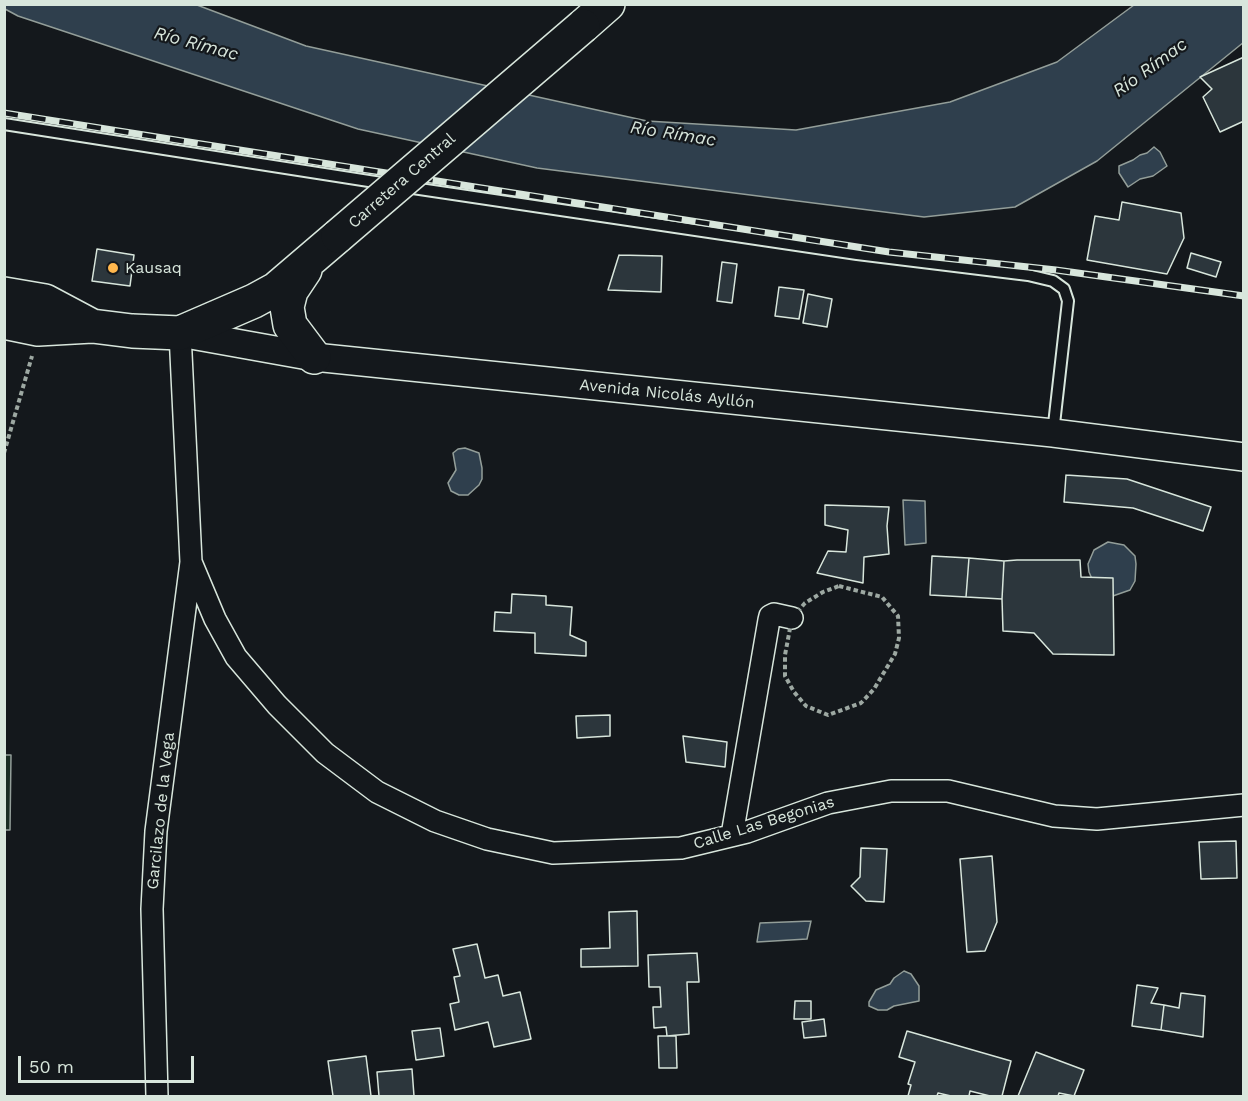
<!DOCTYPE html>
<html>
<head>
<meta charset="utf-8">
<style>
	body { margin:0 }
	#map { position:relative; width:1248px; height:1101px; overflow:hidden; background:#14181c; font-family:"Work Sans",sans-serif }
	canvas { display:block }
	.frame { position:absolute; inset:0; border:6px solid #d8e6dc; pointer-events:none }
	.scale { position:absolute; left:18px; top:1056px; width:176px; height:27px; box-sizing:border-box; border:3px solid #d8e6dc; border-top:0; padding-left:8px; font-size:18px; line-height:21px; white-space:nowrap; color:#d8e6dc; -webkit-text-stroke:4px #14181c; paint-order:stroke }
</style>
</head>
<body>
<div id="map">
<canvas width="1248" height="1101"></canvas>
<div class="frame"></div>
<div class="scale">50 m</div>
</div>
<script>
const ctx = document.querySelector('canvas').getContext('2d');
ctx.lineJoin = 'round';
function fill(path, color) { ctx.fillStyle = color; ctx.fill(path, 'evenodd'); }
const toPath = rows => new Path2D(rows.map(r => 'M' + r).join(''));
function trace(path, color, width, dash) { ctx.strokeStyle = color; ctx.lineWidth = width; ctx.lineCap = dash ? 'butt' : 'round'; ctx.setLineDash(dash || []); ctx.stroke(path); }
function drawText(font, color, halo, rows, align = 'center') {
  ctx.font = font + ' "Work Sans",sans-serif'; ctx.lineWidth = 4.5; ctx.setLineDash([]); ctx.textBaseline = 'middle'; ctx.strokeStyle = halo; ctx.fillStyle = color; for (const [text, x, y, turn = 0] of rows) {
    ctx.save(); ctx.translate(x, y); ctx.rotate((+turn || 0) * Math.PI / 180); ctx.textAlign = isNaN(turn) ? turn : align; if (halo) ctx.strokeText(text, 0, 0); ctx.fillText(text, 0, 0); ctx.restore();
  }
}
const green = toPath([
	[5,755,11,755,10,830,5,830,5,755]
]);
const water = toPath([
	[5,4,197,5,306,46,647,121,796,130,950,102,1057,62,1134,5,1243,5,1244,42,1097,161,1015,207,924,217,537,168,358,129,18,16,5,9,5,4],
	[1154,147,1160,152,1167,166,1153,176,1140,179,1128,187,1119,173,1119,166,1133,160,1140,155,1147,153,1154,147],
	[465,448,479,453,482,468,482,479,479,485,468,495,459,495,451,491,448,483,456,470,453,453,458,449,465,448],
	[903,500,925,501,926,543,905,545,903,500],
	[1108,542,1124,545,1135,556,1136,564,1135,581,1130,590,1110,597,1092,579,1089,572,1088,564,1094,550,1108,542],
	[811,921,807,939,757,942,760,923,811,921],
	[904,971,911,974,919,986,919,1001,894,1006,887,1010,878,1010,869,1006,869,1002,876,990,890,984,894,978,904,971]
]);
const building = toPath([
	[1244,57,1244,121,1220,132,1203,97,1212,89,1200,77,1244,57],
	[1122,202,1181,213,1184,238,1167,274,1087,260,1095,216,1119,220,1122,202],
	[97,249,134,255,130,286,92,281,97,249],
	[1191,253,1221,262,1216,277,1187,268,1191,253],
	[619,255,662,256,661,292,608,290,619,255],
	[722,262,737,264,732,303,717,301,722,262],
	[779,287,804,290,799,319,775,316,779,287],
	[808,294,832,299,827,327,803,323,808,294],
	[1066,475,1127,479,1211,507,1203,531,1133,508,1064,502,1066,475],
	[825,505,889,507,887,526,889,554,864,557,863,583,817,573,828,551,846,552,848,530,825,525,825,505],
	[932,556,969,558,966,597,930,595,932,556],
	[969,558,1004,561,1002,599,966,597,969,558],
	[1017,560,1080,560,1081,577,1113,578,1114,655,1053,654,1034,633,1003,631,1002,599,1004,561,1017,560],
	[512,594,546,596,546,605,572,607,570,635,586,642,586,656,535,653,535,633,494,631,495,612,511,613,512,594],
	[610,715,610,736,577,738,576,716,610,715],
	[683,736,727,742,725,767,686,762,683,736],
	[1236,841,1237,878,1201,879,1199,842,1236,841],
	[861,848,887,849,884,902,866,901,851,886,860,877,861,848],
	[992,856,997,922,985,951,967,952,960,859,992,856],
	[637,911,638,966,581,967,581,949,610,948,609,912,637,911],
	[477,944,485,978,498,975,503,996,520,992,531,1039,494,1047,488,1022,455,1030,450,1004,459,1002,454,977,460,976,453,949,477,944],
	[697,953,699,982,687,982,689,1034,667,1036,666,1027,654,1028,653,1007,661,1007,660,987,649,987,648,955,697,953],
	[1137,985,1158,988,1151,1003,1164,1005,1161,1030,1132,1026,1137,985],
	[1181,993,1205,996,1203,1037,1161,1030,1164,1005,1179,1008,1181,993],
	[795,1001,811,1001,811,1019,794,1019,795,1001],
	[824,1019,826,1036,804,1038,802,1022,824,1019],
	[440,1028,444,1056,416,1060,412,1031,440,1028],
	[907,1031,1011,1061,1002,1096,990,1096,970,1091,969,1096,951,1096,938,1093,937,1096,908,1096,911,1085,908,1084,915,1062,899,1057,907,1031],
	[658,1036,676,1036,677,1068,659,1068,658,1036],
	[1036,1052,1084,1070,1074,1096,1059,1093,1058,1096,1018,1096,1036,1052],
	[366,1056,371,1096,333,1096,328,1061,366,1056],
	[412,1069,414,1096,379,1096,377,1072,412,1069]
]);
const path = toPath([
	[4,453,32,356],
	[839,586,882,597,898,616,899,638,895,654,874,689,861,703,828,715,806,706,794,692,785,676,785,655,792,618,805,603,823,592,839,586]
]);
const service = toPath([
	[4,124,388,184],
	[406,187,857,254,1028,275,1053,281,1064,289,1068,301,1053,433]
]);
const minor = toPath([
	[191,562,215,619,236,657,277,705,325,753,377,792,435,821,487,839,553,853,681,848,747,832,828,803,891,791,948,791,1054,816,1097,819,1244,805],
	[732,835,769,620,770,616,774,614,792,618],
	[157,1096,152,909,156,831,191,562,180,333]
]);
const tertiary = toPath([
	[180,333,314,357,1053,433,1244,457]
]);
const trunk = toPath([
	[583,26,608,4],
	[305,270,291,291,287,307,290,325,314,357],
	[4,294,45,301,92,326],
	[4,322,38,329,92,326,132,331,180,333,254,301,276,289,338,236]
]);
const rail = toPath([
	[4,113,889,252,1056,270,1244,296]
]);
const trunkBridge = toPath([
	[338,236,583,26]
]);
const markers = [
	[113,268,6,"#ffb74d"]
];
const streetNames = [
	["Carretera Central",402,181,-41],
	["Avenida Nicolás Ayllón",667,394,6],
	["Garcilazo de la Vega",161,811,-84],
	["Calle Las Begonias",764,823,-17]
];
const poiNames = [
	["Kausaq",125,268]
];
const waterNames = [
	["Río Rímac",196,44,15],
	["Río Rímac",1150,68,-36],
	["Río Rímac",673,134,9]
];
fill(green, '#1a2d24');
trace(green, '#939e99', 1.5);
fill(water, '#2f3f4d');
trace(water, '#939e99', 1.5);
fill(building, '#2c363c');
trace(building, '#d8e6dc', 1.5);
trace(service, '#d8e6dc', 14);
trace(minor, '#d8e6dc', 24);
trace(tertiary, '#d8e6dc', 30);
trace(trunk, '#d8e6dc', 36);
trace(path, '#9da8a2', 4, [4.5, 3]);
trace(service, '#14181c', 10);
trace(minor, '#14181c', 21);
trace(tertiary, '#14181c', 27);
trace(trunk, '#14181c', 33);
trace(rail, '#d8e6dc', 7);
trace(rail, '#14181c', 4.5, [14]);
trace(trunkBridge, '#d8e6dc', 36, []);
trace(trunkBridge, '#14181c', 33);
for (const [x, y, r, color] of markers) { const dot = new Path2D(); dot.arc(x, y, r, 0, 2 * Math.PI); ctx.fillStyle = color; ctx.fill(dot); trace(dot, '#14181c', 2); }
drawText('16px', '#d8e6dc', '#14181c', streetNames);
drawText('16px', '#d8e6dc', '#14181c', poiNames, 'left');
drawText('italic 18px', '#d8e6dc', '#14181c', waterNames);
</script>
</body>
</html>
